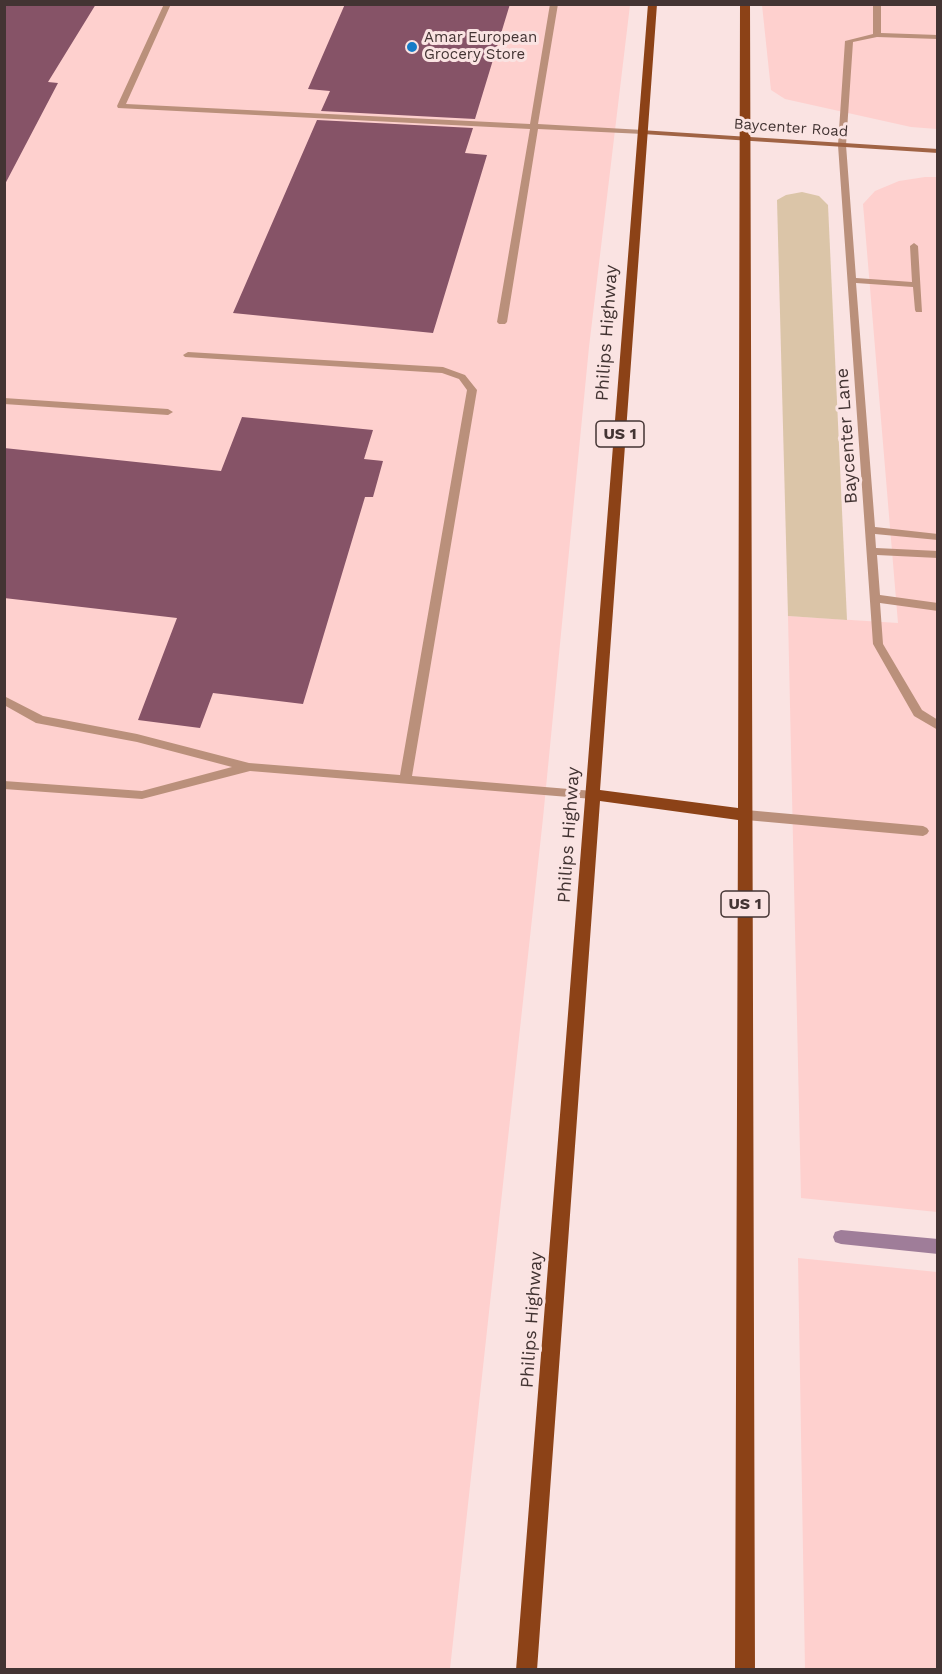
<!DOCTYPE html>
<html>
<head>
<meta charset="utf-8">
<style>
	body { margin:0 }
	#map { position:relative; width:942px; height:1674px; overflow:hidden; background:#fae3e2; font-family:"Work Sans",sans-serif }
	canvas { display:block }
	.frame { position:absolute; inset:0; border:6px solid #433433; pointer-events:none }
</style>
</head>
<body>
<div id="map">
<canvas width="942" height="1674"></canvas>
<div class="frame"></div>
</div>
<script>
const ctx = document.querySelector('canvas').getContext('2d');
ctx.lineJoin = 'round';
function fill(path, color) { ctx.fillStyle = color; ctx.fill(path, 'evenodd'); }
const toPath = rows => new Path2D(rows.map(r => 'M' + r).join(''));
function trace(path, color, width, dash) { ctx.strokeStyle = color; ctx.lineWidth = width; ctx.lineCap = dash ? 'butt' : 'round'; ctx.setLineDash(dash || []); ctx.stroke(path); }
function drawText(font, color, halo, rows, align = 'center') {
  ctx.font = font + ' "Work Sans",sans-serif'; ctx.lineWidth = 6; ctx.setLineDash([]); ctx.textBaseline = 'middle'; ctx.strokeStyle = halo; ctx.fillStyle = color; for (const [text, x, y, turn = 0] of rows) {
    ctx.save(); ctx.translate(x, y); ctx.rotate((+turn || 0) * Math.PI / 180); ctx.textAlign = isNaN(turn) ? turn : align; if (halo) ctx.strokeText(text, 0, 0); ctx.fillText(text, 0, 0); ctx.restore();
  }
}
const built = toPath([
	[5,5,630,5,589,347,543,818,450,1669,5,1670],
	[762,5,937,5,937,129,911,127,785,99,771,90],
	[925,177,937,177,937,1212,801,1198,788,616,898,623,863,204,875,191,899,181],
	[798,1258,937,1272,937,1669,805,1669]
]);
const green = toPath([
	[802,192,819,196,828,205,847,620,788,616,777,200,786,195]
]);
const stream = toPath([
	[841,1230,938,1239,938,1254,841,1244,835,1242,833,1237,835,1232,841,1230]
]);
const building = toPath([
	[4,4,96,4,48,82,58,83,4,186],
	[345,4,510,4,475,119,321,111,330,91,308,89],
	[317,120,473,128,465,153,487,155,433,333,233,313],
	[242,417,373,430,364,459,383,461,373,497,365,497,303,704,213,693,200,728,138,720,177,618,4,598,4,448,221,471]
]);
const lane = toPath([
	[164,4,171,4,126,104,530,124,550,4,558,4,538,124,643,130,647,132,643,134,538,129,507,322,505,324,499,324,497,322,530,129,118,108,117,106,164,4],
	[873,4,881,4,881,33,938,35,938,39,877,37,853,42,846,145,856,278,912,282,910,246,914,243,918,246,922,312,916,312,915,310,913,287,856,283,875,527,938,534,938,540,875,534,876,548,938,551,938,558,877,555,880,595,938,603,938,611,880,603,883,644,922,710,938,720,938,730,914,716,873,644,838,145,845,41,873,34,873,4],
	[188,352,443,367,465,375,477,390,412,776,593,791,599,795,597,798,593,799,250,771,142,799,4,789,4,781,142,791,232,767,137,742,36,723,4,705,4,696,43,716,137,734,249,763,400,775,467,390,459,379,442,373,185,357,183,355,188,352],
	[4,398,168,409,173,412,168,415,4,404,4,398],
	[746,810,923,826,927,828,929,831,927,834,923,836,746,820,740,815,746,810]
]);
const secondary = toPath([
	[640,130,938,149,938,153,643,134,640,134,640,130]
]);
const primary = toPath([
	[648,4,657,4,600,790,738,808,740,4,750,4,755,1670,735,1670,738,820,600,801,537,1670,516,1670,648,4]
]);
const markers = [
	[412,47,6,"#167cc7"]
];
const farPoinames = [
	["Amar European",424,38],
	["Grocery Store",424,55]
];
const farStreetnames = [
	["Baycenter Road",791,128,4]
];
const shields = [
	[620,434,48],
	[745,904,48]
];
const shieldNames = [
	["US 1",620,434],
	["US 1",745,904]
];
const streetNames = [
	["Philips Highway",607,333,-86],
	["Baycenter Lane",847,436,-94],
	["Philips Highway",569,835,-86],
	["Philips Highway",532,1320,-86]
];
fill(built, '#fed0ce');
fill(green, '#dbc5a8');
fill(stream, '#9f7d99');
fill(building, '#865367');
fill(lane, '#ba907b');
fill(secondary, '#a06344');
fill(primary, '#8c4217');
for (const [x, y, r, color] of markers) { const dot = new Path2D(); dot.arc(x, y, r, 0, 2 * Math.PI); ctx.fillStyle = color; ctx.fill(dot); trace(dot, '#fae3e2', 2); }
drawText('15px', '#433433', '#fae3e2', farPoinames, 'left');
drawText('15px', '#433433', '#fae3e2', farStreetnames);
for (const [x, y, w] of shields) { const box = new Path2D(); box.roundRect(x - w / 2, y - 13, w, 26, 4.5); ctx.fillStyle = '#fae3e2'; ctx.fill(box); trace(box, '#433433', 1.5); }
drawText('bold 16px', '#433433', null, shieldNames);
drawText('18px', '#433433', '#fae3e2', streetNames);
</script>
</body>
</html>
